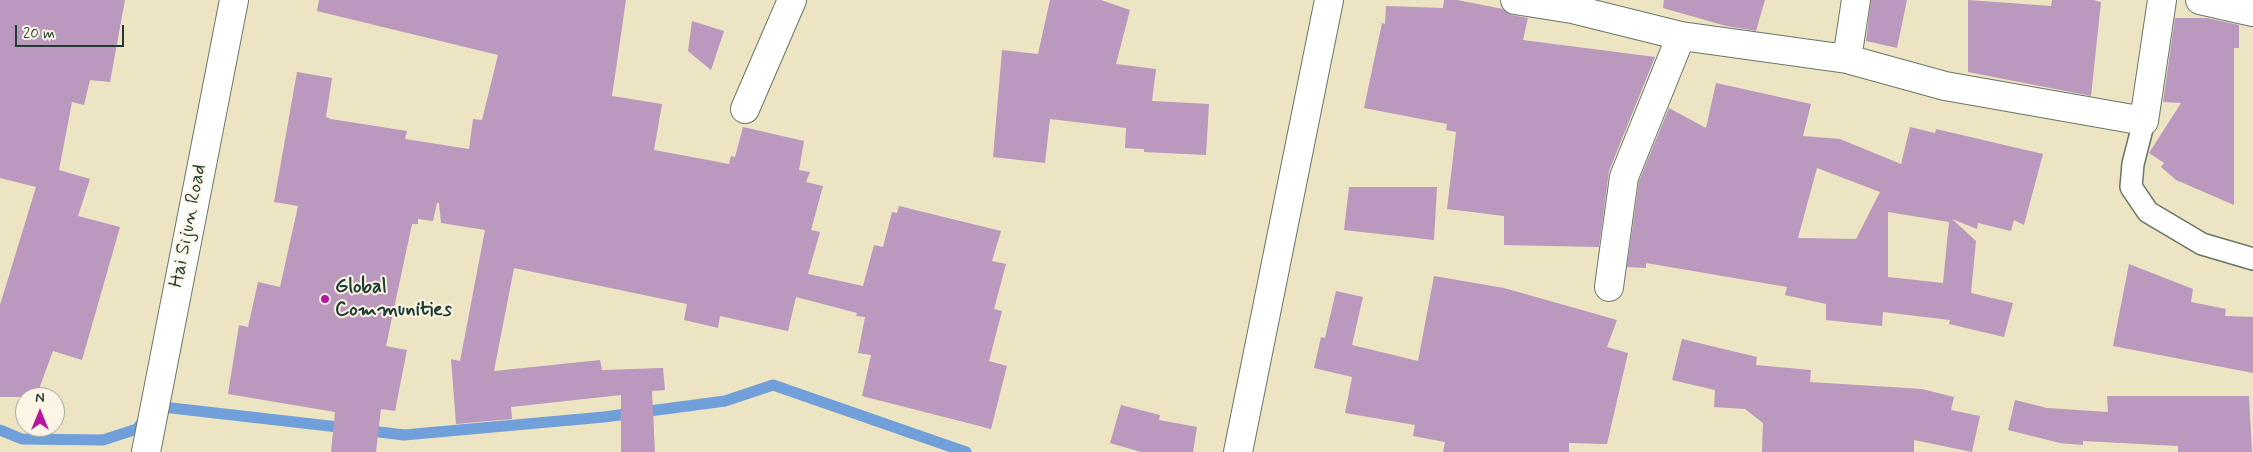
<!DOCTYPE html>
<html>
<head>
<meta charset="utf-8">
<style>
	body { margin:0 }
	#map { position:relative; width:2253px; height:452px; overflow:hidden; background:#ece4c3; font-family:Mynerve,sans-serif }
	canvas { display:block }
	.north { position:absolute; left:15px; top:387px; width:50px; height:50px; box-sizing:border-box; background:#fcf5e5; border:1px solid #a4ab9e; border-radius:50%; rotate:0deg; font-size:14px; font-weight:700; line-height:20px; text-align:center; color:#1f3d34 }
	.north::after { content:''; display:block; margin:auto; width:18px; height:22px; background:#b5179e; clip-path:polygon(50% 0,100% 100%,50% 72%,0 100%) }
	.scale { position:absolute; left:15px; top:25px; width:109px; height:22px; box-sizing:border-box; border:2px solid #1f3d34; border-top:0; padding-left:6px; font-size:15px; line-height:18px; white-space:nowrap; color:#1f3d34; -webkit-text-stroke:4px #fcf5e5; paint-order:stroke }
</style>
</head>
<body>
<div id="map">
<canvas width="2253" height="452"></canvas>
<div class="north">N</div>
<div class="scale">20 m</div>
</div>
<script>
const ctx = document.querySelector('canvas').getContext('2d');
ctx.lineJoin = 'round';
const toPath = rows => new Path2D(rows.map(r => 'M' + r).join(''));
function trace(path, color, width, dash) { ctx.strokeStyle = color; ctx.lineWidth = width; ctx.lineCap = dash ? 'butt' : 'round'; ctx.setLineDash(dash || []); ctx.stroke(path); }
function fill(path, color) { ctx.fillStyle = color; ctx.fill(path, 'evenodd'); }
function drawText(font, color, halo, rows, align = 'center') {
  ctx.font = font + ' Mynerve,sans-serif'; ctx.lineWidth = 4; ctx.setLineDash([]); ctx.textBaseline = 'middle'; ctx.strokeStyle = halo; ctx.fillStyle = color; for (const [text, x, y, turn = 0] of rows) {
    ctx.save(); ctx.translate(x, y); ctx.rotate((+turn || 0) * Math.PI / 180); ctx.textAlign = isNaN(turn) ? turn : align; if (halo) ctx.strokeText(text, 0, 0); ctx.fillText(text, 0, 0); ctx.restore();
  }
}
const stream = toPath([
	[0,430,22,439,103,440,137,429,154,406,347,428],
	[363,430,404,435,604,417,725,401,773,385,966,452]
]);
const building = toPath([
	[0,0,125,0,110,82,90,80,84,105,72,102,59,170,90,179,78,216,120,227,82,360,53,351,36,397,0,397,0,305,36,187,0,178],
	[319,0,626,0,612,96,662,104,654,150,729,164,731,156,735,157,743,127,804,141,799,170,810,172,806,182,823,186,811,230,820,232,808,274,863,286,874,245,883,247,892,212,897,213,899,206,1001,231,992,261,1006,264,994,309,1002,311,989,361,1007,366,991,429,862,396,871,355,858,353,865,317,856,316,857,313,796,297,788,331,720,316,718,328,684,320,687,304,514,268,494,371,600,360,602,370,663,368,665,390,652,391,655,452,621,452,621,395,511,407,512,419,456,424,451,359,460,361,485,230,441,223,439,203,437,203,433,221,418,219,418,224,412,224,386,346,407,350,395,411,381,409,376,452,331,452,335,412,228,394,239,325,248,327,258,282,280,287,298,206,274,202,297,72,332,78,326,117,331,119,407,131,405,139,469,149,473,119,482,120,498,55,317,11],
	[1050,0,1101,0,1130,10,1116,64,1156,69,1152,101,1209,104,1206,155,1144,152,1144,149,1125,148,1126,128,1050,119,1045,163,993,157,1002,50,1038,54],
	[1444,0,1457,0,1503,9,1512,15,1528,18,1523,40,1655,57,1609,171,1599,247,1504,245,1504,216,1447,209,1456,132,1446,130,1447,124,1364,108,1382,23,1385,24,1386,6,1443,8],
	[1664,0,1765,0,1756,31,1726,26,1663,8],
	[1871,0,1907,0,1897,48,1866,41],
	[1968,0,2051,6,2052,0,2093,0,2101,2,2091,96,1968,72],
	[2175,18,2207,18,2239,25,2239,48,2234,48,2234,205,2176,180,2161,167,2164,163,2149,153,2181,103,2163,102],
	[692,21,724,31,711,70,688,51],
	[1716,83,1811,104,1803,136,1840,139,1901,164,1910,127,1935,133,1936,129,2043,154,2024,225,2014,220,2011,231,1978,223,1977,229,1952,219,1976,241,1971,293,2013,303,2004,337,1949,324,1950,320,1883,312,1882,326,1826,320,1826,304,1785,295,1787,287,1646,263,1646,268,1627,267,1639,181,1669,108,1706,128],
	[1817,168,1880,192,1856,239,1798,238],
	[1888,212,1949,222,1943,283,1888,277],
	[1349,187,1437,187,1434,240,1344,230],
	[2129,264,2193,289,2191,302,2226,309,2225,316,2253,317,2253,373,2113,346],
	[1434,276,1504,288,1617,320,1607,347,1628,353,1607,444,1569,443,1569,452,1443,452,1445,442,1413,436,1415,425,1345,413,1352,377,1314,368,1321,337,1325,338,1336,291,1363,297,1352,345,1418,361],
	[1682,339,1757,357,1756,365,1811,370,1810,382,1922,389,1954,397,1951,410,1980,416,1972,452,1914,440,1914,452,1762,452,1763,423,1745,409,1714,407,1715,390,1672,380],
	[2107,396,2249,396,2252,452,2178,452,2178,446,2083,441,2083,445,2060,443,2008,430,2015,400,2047,408,2108,412],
	[1121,405,1160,415,1159,420,1197,427,1193,452,1141,452,1110,443]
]);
const service = toPath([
	[2144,121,2133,164,2131,187,2148,212,2202,244,2253,259]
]);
const minor = toPath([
	[1515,0,1572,9,1681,36,1847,59,1945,86,2144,121,2162,0],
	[2200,0,2253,12],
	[1847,59,1856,0],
	[745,109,792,0],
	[1609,287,1624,177,1681,36],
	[146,452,234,0],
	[1238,452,1329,0]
]);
const markers = [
	[325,299,5,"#b5179e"]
];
const streetNames = [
	["Hai Sijun Road",189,226,-79]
];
const poiNames = [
	["Global",335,288],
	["Communities",335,311]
];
trace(stream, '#709fd9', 11);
fill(building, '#bb98bd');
trace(service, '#677766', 24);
trace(minor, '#677766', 30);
trace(service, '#fff', 21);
trace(minor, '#fff', 28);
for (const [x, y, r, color] of markers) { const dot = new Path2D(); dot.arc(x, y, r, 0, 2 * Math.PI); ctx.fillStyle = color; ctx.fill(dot); trace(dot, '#fcf5e5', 2); }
drawText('20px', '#1f3d34', '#fcf5e5', streetNames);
drawText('bold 20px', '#1f3d34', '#fcf5e5', poiNames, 'left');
</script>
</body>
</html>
